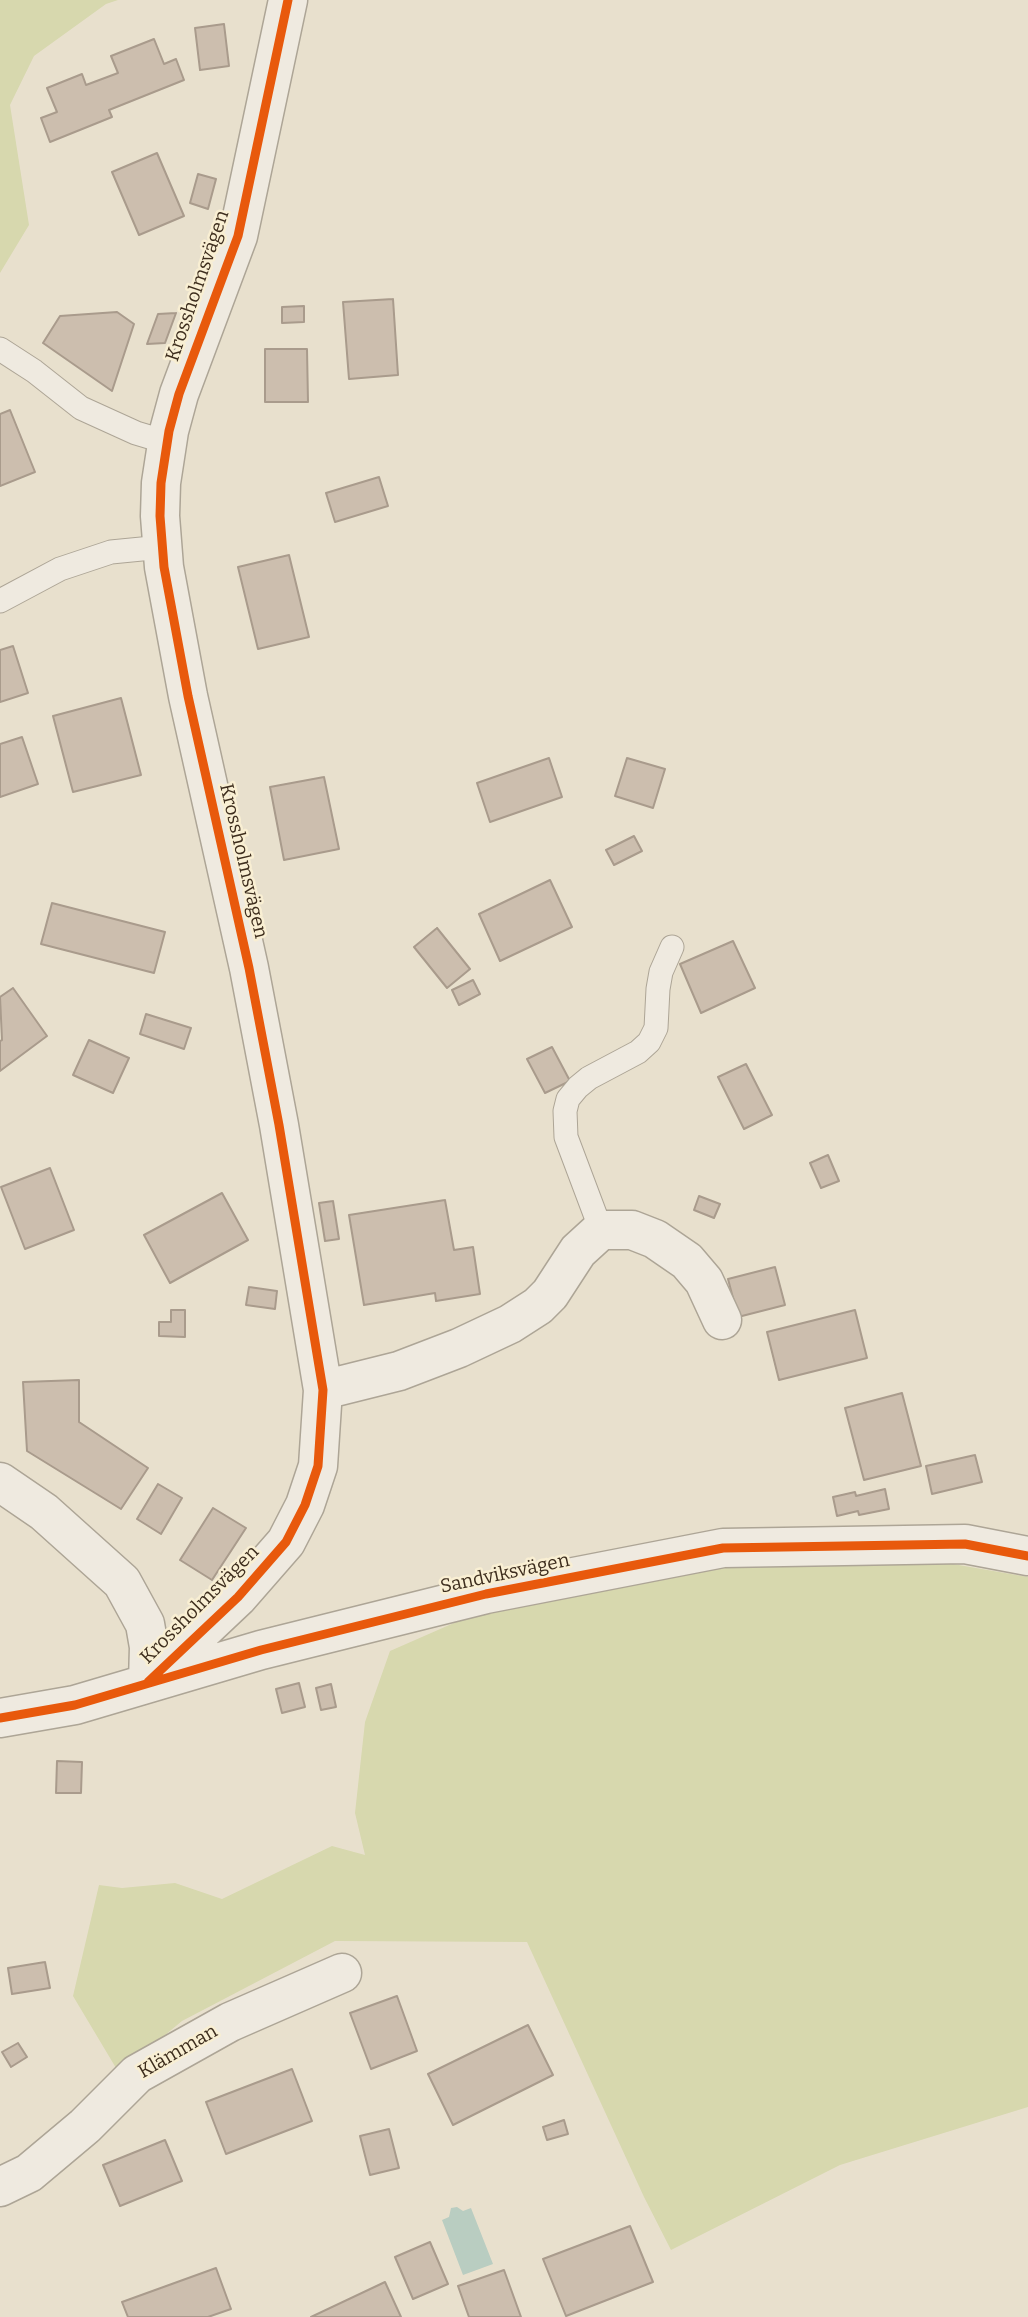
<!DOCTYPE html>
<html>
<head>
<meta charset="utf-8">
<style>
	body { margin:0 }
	canvas { display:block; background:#e8e0cd }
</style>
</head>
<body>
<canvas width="1028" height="2317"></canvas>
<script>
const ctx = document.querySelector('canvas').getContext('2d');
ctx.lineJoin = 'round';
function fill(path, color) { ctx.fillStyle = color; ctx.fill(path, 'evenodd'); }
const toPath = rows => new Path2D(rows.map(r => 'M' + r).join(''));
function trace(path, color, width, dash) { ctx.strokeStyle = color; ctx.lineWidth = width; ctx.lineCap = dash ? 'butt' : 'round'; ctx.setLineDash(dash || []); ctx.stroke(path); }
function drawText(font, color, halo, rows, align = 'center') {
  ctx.font = font + ' Bitter,serif'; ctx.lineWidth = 5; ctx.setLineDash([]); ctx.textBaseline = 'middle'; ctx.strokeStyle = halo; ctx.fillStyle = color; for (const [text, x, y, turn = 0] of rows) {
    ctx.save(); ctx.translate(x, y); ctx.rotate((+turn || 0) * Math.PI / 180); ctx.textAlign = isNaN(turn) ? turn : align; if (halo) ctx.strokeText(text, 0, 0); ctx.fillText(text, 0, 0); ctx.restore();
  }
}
const green = toPath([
	[0,0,118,0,106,4,34,56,10,105,29,225,0,273],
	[717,1563,947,1563,1028,1577,1028,2107,840,2165,671,2250,644,2197,527,1942,335,1941,182,2021,119,2073,73,1996,99,1885,122,1888,175,1883,222,1899,332,1846,365,1855,355,1813,365,1722,390,1651,463,1619]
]);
const water = toPath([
	[457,2207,463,2211,471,2208,493,2264,463,2275,442,2220,449,2217,451,2208]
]);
const building = toPath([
	[224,24,229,66,200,70,195,28,224,24],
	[154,39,164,64,176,59,184,80,109,110,112,117,50,142,41,118,57,112,47,88,82,74,86,85,118,73,111,56,154,39],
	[157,153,184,216,139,235,112,172,157,153],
	[198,174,216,179,208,209,190,203,198,174],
	[393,299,398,375,349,379,343,302,393,299],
	[304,306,304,322,282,323,282,307,304,306],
	[117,312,134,324,112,391,43,343,60,316,117,312],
	[176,313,165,343,147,344,158,314,176,313],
	[265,349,307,349,308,402,265,402,265,349],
	[10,410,35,472,0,486,0,414,10,410],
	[379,477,388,506,335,522,326,493,379,477],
	[289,555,309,637,258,649,238,567,289,555],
	[13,646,28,693,0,702,0,650,13,646],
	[121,698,141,775,73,792,53,716,121,698],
	[22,737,38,784,0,797,0,744,22,737],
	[549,758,562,797,490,822,477,783,549,758],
	[627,758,665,769,653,808,615,796,627,758],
	[324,777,339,849,284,860,270,787,324,777],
	[634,836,642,851,614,865,606,850,634,836],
	[550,880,572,927,500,961,479,914,550,880],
	[52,903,165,932,154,973,41,944,52,903],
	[437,928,470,969,447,988,414,947,437,928],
	[733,941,755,988,701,1013,680,964,733,941],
	[473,980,480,994,459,1005,452,990,473,980],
	[13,988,47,1036,0,1071,0,1041,2,1040,0,997,13,988],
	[146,1014,191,1028,184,1049,140,1034,146,1014],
	[89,1040,129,1058,113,1093,73,1075,89,1040],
	[552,1047,570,1081,545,1093,527,1059,552,1047],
	[746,1064,772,1115,744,1129,718,1077,746,1064],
	[828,1155,839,1181,821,1188,810,1163,828,1155],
	[50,1168,74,1230,25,1249,1,1187,50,1168],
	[222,1193,248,1240,170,1283,144,1235,222,1193],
	[699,1196,720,1204,714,1218,694,1210,699,1196],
	[445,1200,454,1250,473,1247,480,1294,436,1301,435,1293,364,1305,349,1215,445,1200],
	[333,1201,339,1239,325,1241,319,1203,333,1201],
	[775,1267,785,1305,738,1317,728,1279,775,1267],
	[249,1287,277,1291,275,1309,246,1305,249,1287],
	[171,1310,185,1310,185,1337,159,1336,159,1322,171,1322,171,1310],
	[855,1310,867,1358,779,1380,767,1332,855,1310],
	[79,1380,79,1422,148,1468,121,1509,27,1451,23,1382,79,1380],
	[902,1393,921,1466,864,1480,845,1408,902,1393],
	[975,1455,982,1482,932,1494,926,1466,975,1455],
	[158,1484,182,1498,161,1534,137,1519,158,1484],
	[885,1489,889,1509,859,1515,858,1511,837,1516,833,1497,855,1492,856,1496,885,1489],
	[213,1508,246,1528,212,1580,180,1560,213,1508],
	[299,1683,305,1707,282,1713,276,1689,299,1683],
	[331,1684,336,1707,321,1710,316,1688,331,1684],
	[57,1761,82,1762,81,1793,56,1793,57,1761],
	[45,1962,50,1988,12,1994,8,1968,45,1962],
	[397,1996,417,2051,371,2069,350,2013,397,1996],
	[528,2025,553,2075,453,2125,428,2074,528,2025],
	[18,2043,27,2057,11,2067,2,2052,18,2043],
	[292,2069,312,2121,226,2154,206,2102,292,2069],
	[564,2120,568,2134,547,2140,543,2127,564,2120],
	[389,2129,399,2168,370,2175,360,2136,389,2129],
	[165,2140,182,2181,120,2206,103,2165,165,2140],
	[630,2226,653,2282,566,2316,543,2259,630,2226],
	[430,2242,448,2284,413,2299,395,2257,430,2242],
	[216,2268,231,2309,208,2317,128,2317,122,2302,216,2268],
	[504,2270,521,2317,469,2317,458,2286,504,2270],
	[385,2282,401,2317,311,2317,385,2282]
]);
const lane = toPath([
	[0,349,34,371,81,408,136,433,166,442],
	[0,601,60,569,111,552,162,547],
	[601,1230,566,1137,565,1111,568,1099,578,1087,589,1078,638,1052,649,1042,656,1028,658,989,661,972,672,947]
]);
const street = toPath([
	[323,1390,399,1371,459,1348,510,1324,538,1306,550,1294,578,1251,601,1230,632,1230,655,1239,687,1261,704,1281,722,1320],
	[0,1482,44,1512,122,1582,145,1624,149,1647,148,1682],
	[148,1682,238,1597,286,1542,305,1505,318,1466,323,1390,279,1125,249,968,188,696,164,567,160,516,161,483,169,431,179,394,238,236,288,0],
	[0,1718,75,1705,261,1650,486,1594,723,1548,965,1544,1028,1556],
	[0,2187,29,2173,85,2126,137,2074,230,2022,342,1973]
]);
const cycleway = toPath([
	[148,1682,238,1597,286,1542,305,1505,318,1466,323,1390,279,1125,249,968,188,696,164,567,160,516,161,483,169,431,179,394,238,236,288,0],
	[0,1718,75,1705,261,1650,486,1594,723,1548,965,1544,1028,1556]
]);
const streetNames = [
	["Krossholmsvägen",198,286,-71],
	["Krossholmsvägen",243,861,77],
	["Sandviksvägen",505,1574,-12],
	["Krossholmsvägen",200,1605,-45],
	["Klämman",178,2052,-30]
];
fill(green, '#d7d8ae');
fill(water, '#b9cdc1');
fill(building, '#ccbeae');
trace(building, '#a99b8c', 2);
trace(lane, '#ada596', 25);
trace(street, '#ada596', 41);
trace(lane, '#efeae0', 23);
trace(street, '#efeae0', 38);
trace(cycleway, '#e8590c', 9);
drawText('19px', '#3d2d1d', '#f9efd3', streetNames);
</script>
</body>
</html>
